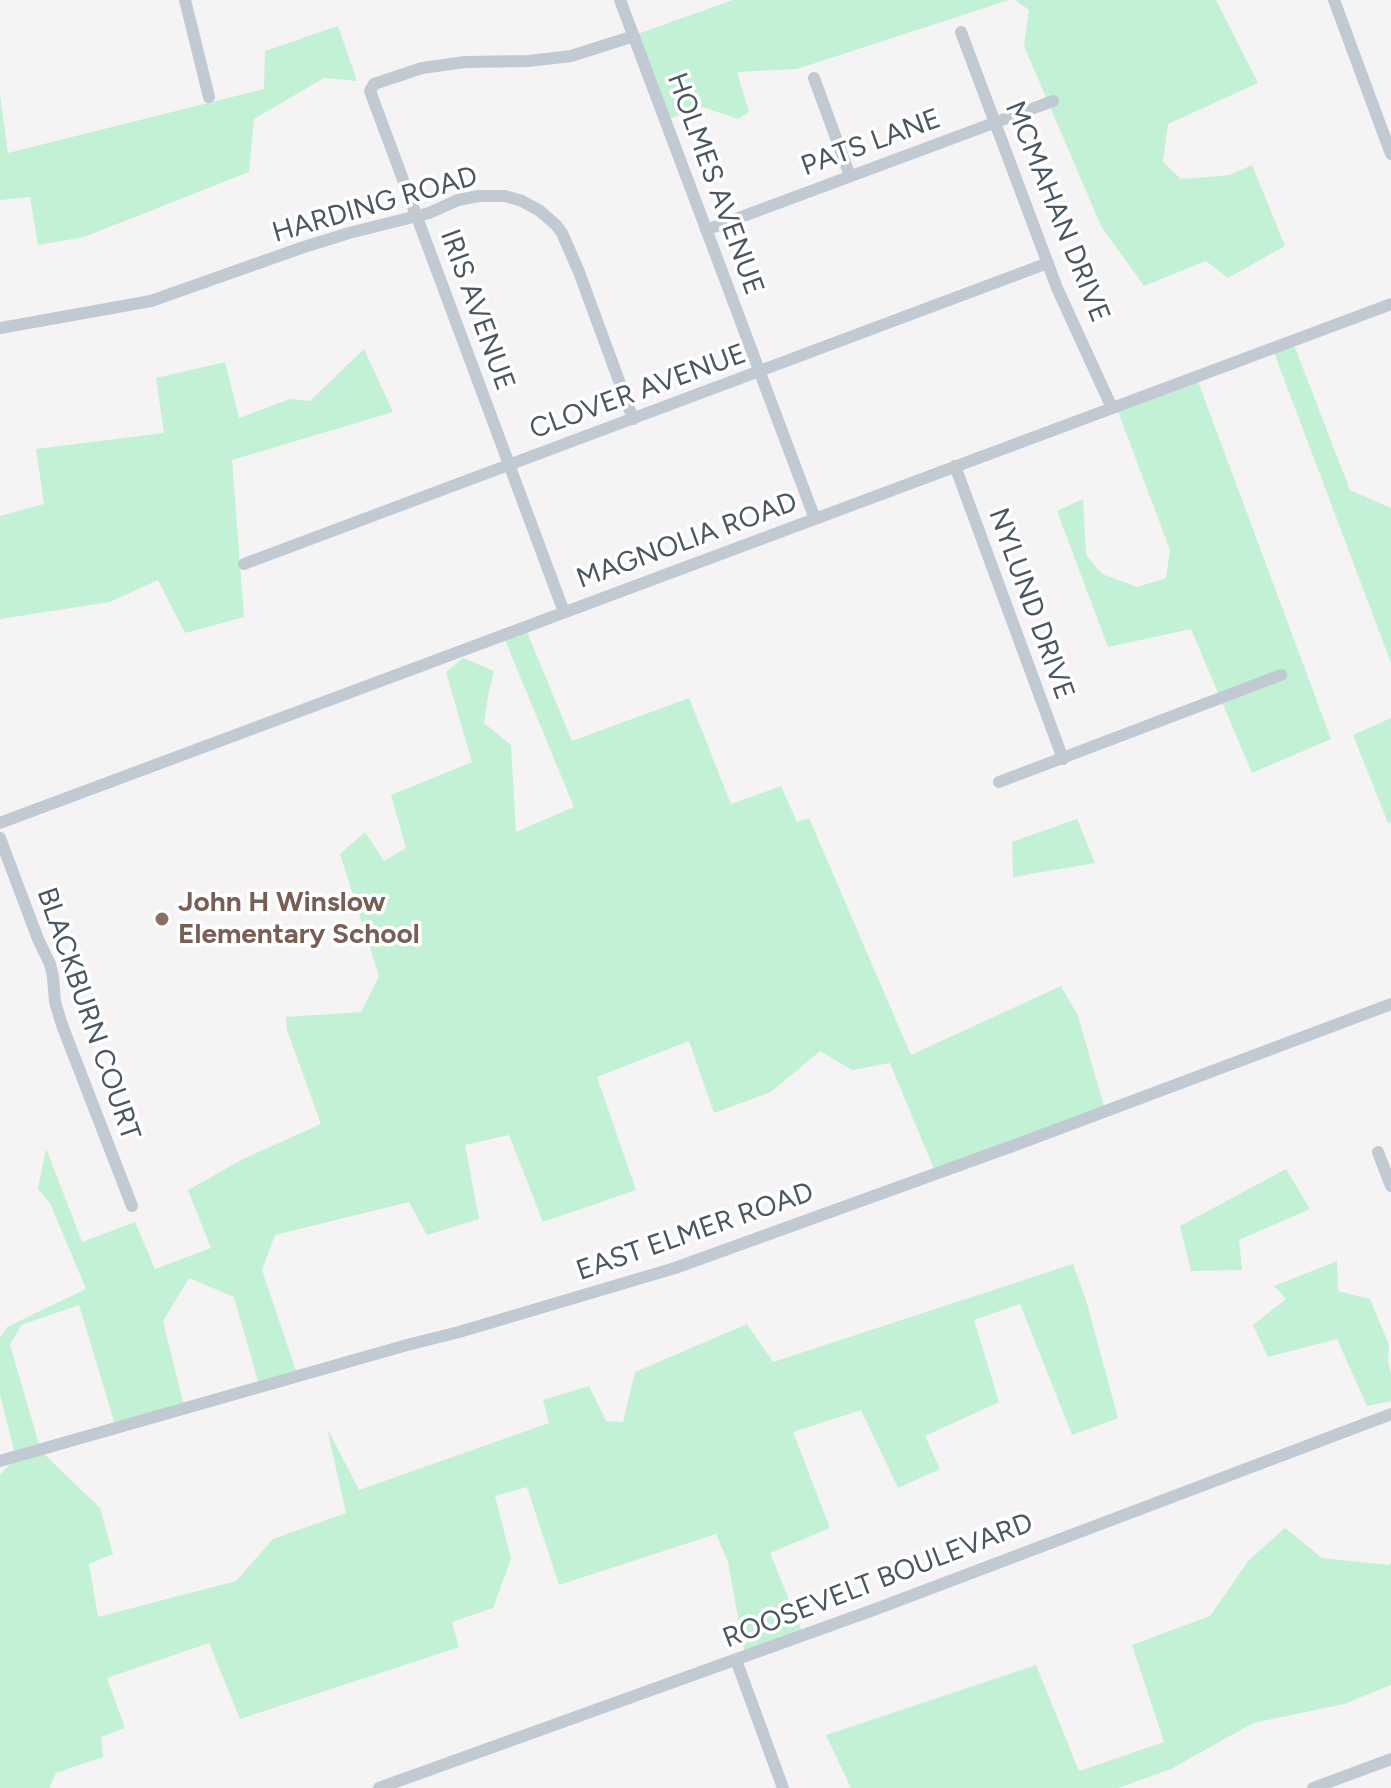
<!DOCTYPE html>
<html>
<head>
<meta charset="utf-8">
<style>
	body { margin:0 }
	canvas { display:block; background:#f5f3f3 }
</style>
</head>
<body>
<canvas width="1391" height="1788"></canvas>
<script>
const ctx = document.querySelector('canvas').getContext('2d');
ctx.lineJoin = 'round';
function fill(path, color) { ctx.fillStyle = color; ctx.fill(path, 'evenodd'); }
const toPath = rows => new Path2D(rows.map(r => 'M' + r).join(''));
function trace(path, color, width, dash) { ctx.strokeStyle = color; ctx.lineWidth = width; ctx.lineCap = dash ? 'butt' : 'round'; ctx.setLineDash(dash || []); ctx.stroke(path); }
function drawText(font, color, halo, rows, align = 'center') {
  ctx.font = font + ' Figtree,sans-serif'; ctx.lineWidth = 7; ctx.setLineDash([]); ctx.textBaseline = 'middle'; ctx.strokeStyle = halo; ctx.fillStyle = color; for (const [text, x, y, turn = 0] of rows) {
    ctx.save(); ctx.translate(x, y); ctx.rotate((+turn || 0) * Math.PI / 180); ctx.textAlign = isNaN(turn) ? turn : align; if (halo) ctx.strokeText(text, 0, 0); ctx.fillText(text, 0, 0); ctx.restore();
  }
}
const green = toPath([
	[733,0,1009,0,797,69,737,72,749,112,738,119,703,107,663,121,632,36],
	[1015,0,1216,0,1258,83,1168,124,1163,162,1181,179,1230,175,1252,165,1285,246,1228,278,1206,261,1144,286,1101,226,1024,46,1029,10],
	[338,26,357,81,324,78,254,119,249,172,84,237,38,245,30,197,0,200,0,95,8,153,264,89,265,51],
	[1292,340,1350,490,1391,508,1391,663,1272,347],
	[364,349,393,412,232,460,244,617,185,633,158,580,110,602,0,619,0,516,44,504,36,449,164,433,156,378,225,362,239,418,290,399,310,401],
	[1196,376,1331,739,1252,773,1191,629,1108,647,1057,511,1083,499,1086,555,1102,574,1137,587,1166,578,1170,550,1116,406],
	[525,627,572,741,689,698,731,804,781,786,797,822,809,818,911,1055,1061,986,1078,1016,1105,1110,936,1174,890,1063,852,1070,820,1051,771,1092,714,1113,689,1041,597,1077,636,1190,543,1222,509,1135,465,1145,479,1219,427,1235,409,1202,275,1235,262,1270,298,1377,260,1388,234,1297,189,1278,163,1321,185,1410,117,1431,79,1305,21,1325,10,1345,41,1451,100,1508,113,1554,89,1564,98,1617,236,1581,273,1539,346,1513,327,1428,359,1490,549,1423,543,1400,589,1386,606,1421,623,1422,635,1372,747,1324,773,1362,1073,1264,1086,1300,1118,1418,1072,1435,1020,1304,974,1320,999,1402,925,1436,940,1469,898,1488,861,1410,793,1432,830,1528,770,1553,803,1634,745,1656,728,1562,716,1534,559,1585,527,1487,495,1496,511,1559,493,1608,452,1622,459,1647,240,1719,209,1643,107,1678,125,1728,101,1737,103,1757,56,1773,49,1788,0,1788,0,1475,16,1458,0,1395,0,1338,7,1327,86,1289,50,1203,38,1189,46,1148,82,1242,135,1222,155,1269,211,1248,188,1190,243,1159,321,1124,287,1030,286,1017,361,1012,379,976,340,854,365,832,384,861,406,848,391,795,472,762,446,672,463,658,494,671,488,696,484,723,511,745,516,832,574,807,503,635],
	[1391,718,1391,822,1388,823,1353,735],
	[1077,819,1095,863,1013,877,1012,842],
	[1286,1169,1310,1209,1239,1240,1242,1270,1191,1271,1180,1226],
	[1337,1261,1338,1291,1370,1299,1389,1345,1388,1360,1391,1375,1391,1401,1367,1406,1337,1339,1268,1357,1253,1325,1286,1299,1274,1286],
	[1285,1528,1322,1558,1388,1565,1391,1563,1391,1685,1344,1704,1253,1723,1171,1769,1118,1788,851,1788,826,1735,1036,1665,1079,1771,1164,1742,1132,1645,1210,1616,1249,1560]
]);
const minor = toPath([
	[185,0,209,97],
	[620,0,815,519],
	[1334,0,1391,154],
	[961,32,1057,288,1112,408],
	[814,78,850,176],
	[706,230,1053,101],
	[0,328,151,301,301,248,349,233,429,213,458,200,479,196,505,196,522,201,540,211,556,225,562,233,579,272,633,419],
	[955,466,1063,759],
	[244,564,1048,263],
	[564,612,370,91,374,84,422,68,465,62,529,61,571,56,634,36],
	[999,782,1281,675],
	[0,823,1391,304],
	[0,838,38,939,50,964,53,977,55,1002,62,1025,132,1206],
	[1378,1152,1391,1186],
	[0,1461,407,1345,459,1332,675,1268,1018,1144,1391,1004],
	[736,1660,783,1788],
	[379,1788,876,1609,1391,1414],
	[1313,1788,1391,1759]
]);
const markers = [
	[162,919,8,"#8d6e63"]
];
const streetNames = [
	["PATS LANE",871,143,-20],
	["HOLMES AVENUE",715,184,70],
	["HARDING ROAD",375,205,-16],
	["MCMAHAN DRIVE",1057,212,68],
	["IRIS AVENUE",477,310,70],
	["CLOVER AVENUE",638,392,-20],
	["MAGNOLIA ROAD",687,541,-20],
	["NYLUND DRIVE",1031,604,70],
	["BLACKBURN COURT",88,1014,71],
	["EAST ELMER ROAD",695,1232,-19],
	["ROOSEVELT BOULEVARD",878,1581,-21]
];
const educationNames = [
	["John H Winslow",178,903],
	["Elementary School",178,935]
];
fill(green, '#c3f1d5');
trace(minor, '#c1cad2', 12);
for (const [x, y, r, color] of markers) { const dot = new Path2D(); dot.arc(x, y, r, 0, 2 * Math.PI); ctx.fillStyle = color; ctx.fill(dot); trace(dot, '#fff', 3); }
drawText('28px', '#4a5661', '#fff', streetNames);
drawText('bold 28px', '#785e54', '#fff', educationNames, 'left');
</script>
</body>
</html>
